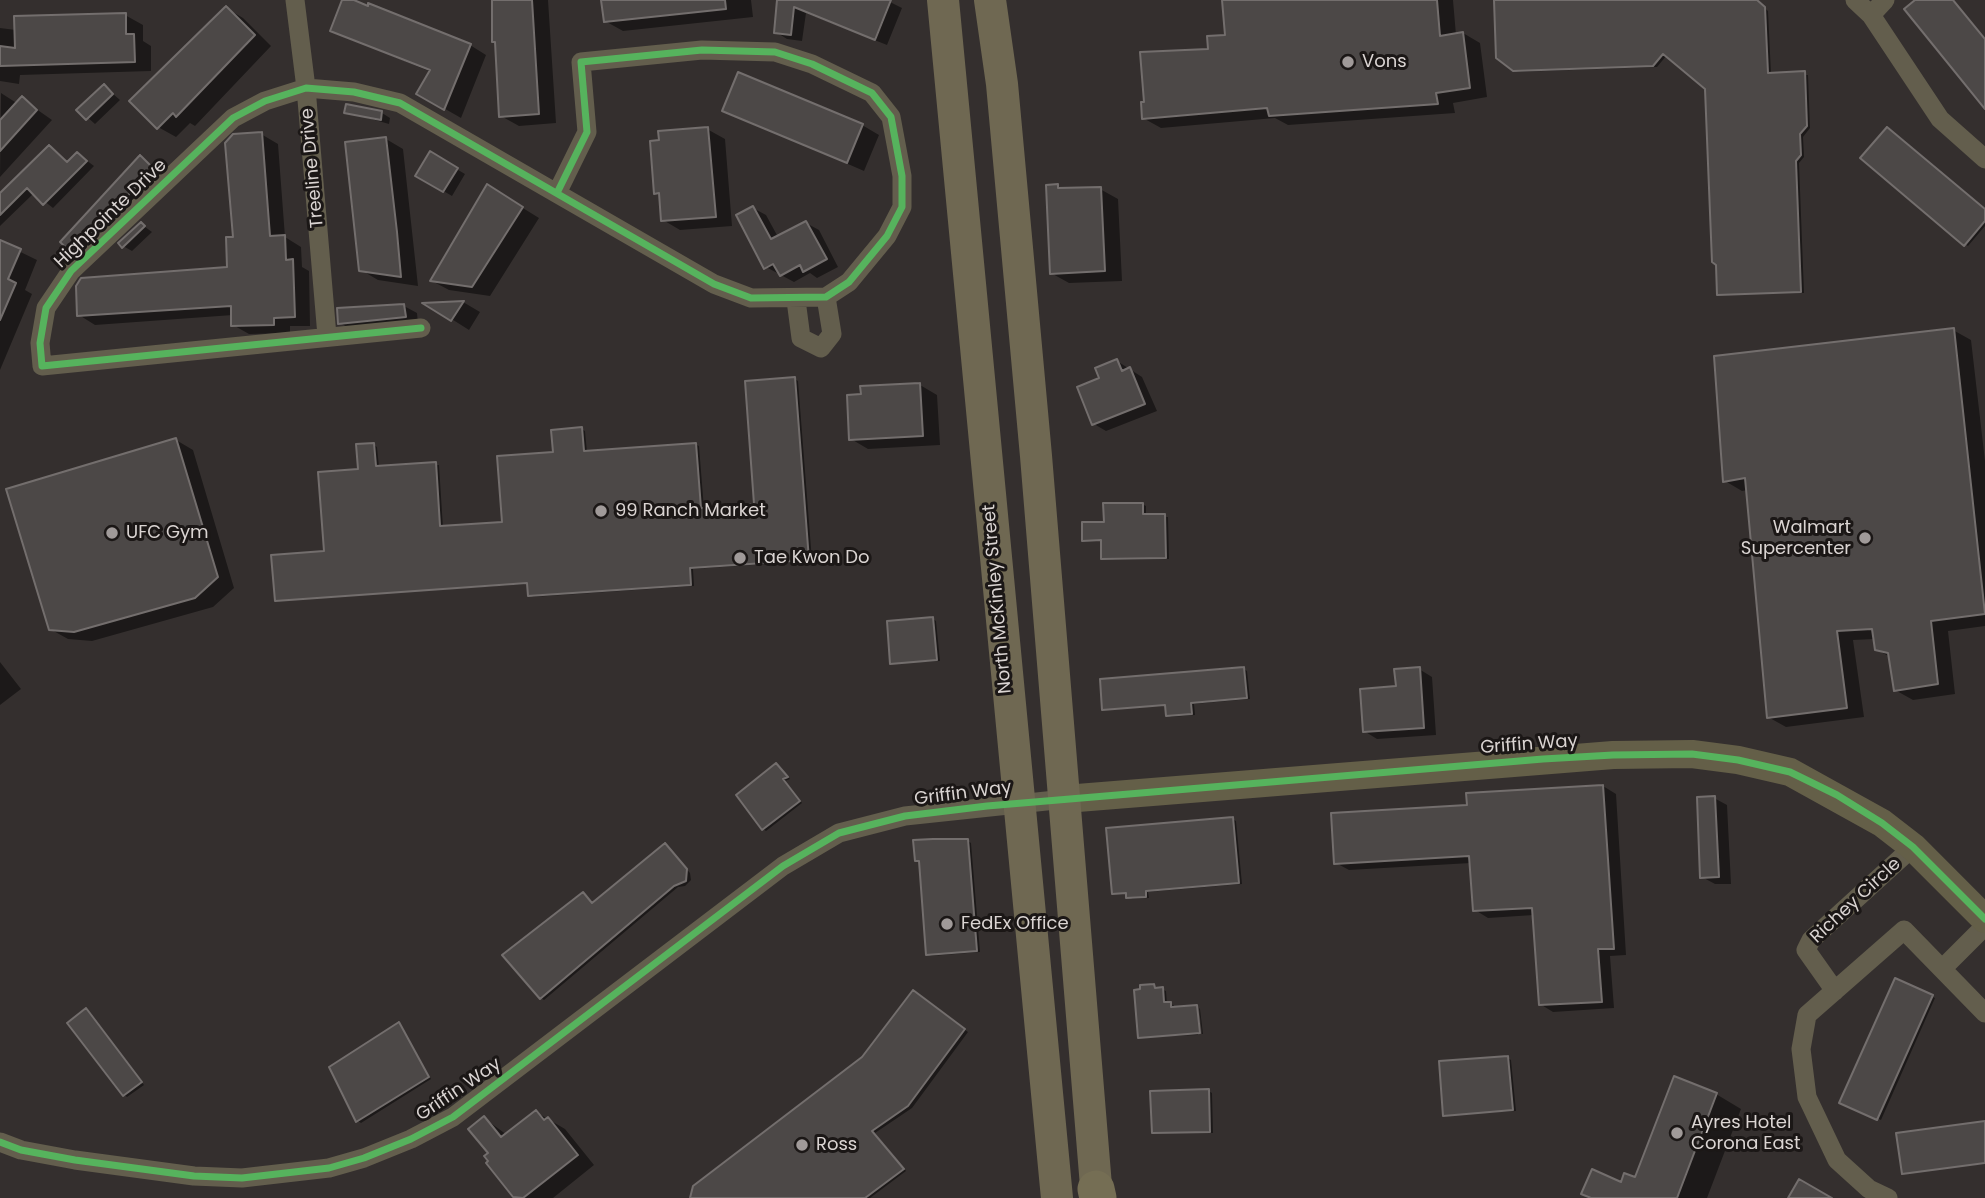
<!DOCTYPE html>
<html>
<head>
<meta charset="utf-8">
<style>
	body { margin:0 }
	canvas { display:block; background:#342f2e }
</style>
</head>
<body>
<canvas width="1985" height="1198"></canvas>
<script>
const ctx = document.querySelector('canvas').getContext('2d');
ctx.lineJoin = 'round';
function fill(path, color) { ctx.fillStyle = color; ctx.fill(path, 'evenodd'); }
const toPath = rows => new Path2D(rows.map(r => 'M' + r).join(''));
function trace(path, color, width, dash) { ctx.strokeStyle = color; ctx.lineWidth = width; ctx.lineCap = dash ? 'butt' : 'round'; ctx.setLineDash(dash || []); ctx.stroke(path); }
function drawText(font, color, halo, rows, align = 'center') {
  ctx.font = font + ' Poppins,sans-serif'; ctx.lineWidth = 6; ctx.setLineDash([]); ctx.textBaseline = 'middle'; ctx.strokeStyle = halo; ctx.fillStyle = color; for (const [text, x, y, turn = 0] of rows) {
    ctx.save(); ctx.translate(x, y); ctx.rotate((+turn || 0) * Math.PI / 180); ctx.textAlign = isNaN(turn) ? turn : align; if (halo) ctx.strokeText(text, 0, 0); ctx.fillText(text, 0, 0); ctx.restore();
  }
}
const shadow = toPath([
	[344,0,470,45,486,55,461,118,419,94,431,72,332,31],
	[494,0,548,0,556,123,519,126,501,116,491,6],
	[603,0,751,0,753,17,623,31,605,21],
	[780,0,886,0,902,8,887,45,806,13,802,41,787,39,776,32],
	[1224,0,1453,0,1456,35,1463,33,1480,43,1487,97,1453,103,1455,113,1288,125,1275,118,1161,128,1143,118,1209,51,1227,37],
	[1496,0,1756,0,1768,11,1771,74,1808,75,1810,128,1803,137,1804,157,1799,163,1804,293,1719,294,1707,88,1667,55,1657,67,1518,72,1514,70],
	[226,8,243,18,271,46,195,126,190,123,176,137,158,127],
	[125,15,143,25,143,41,151,46,151,71,20,75,19,84,0,81,0,28,16,30],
	[104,86,120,100,95,124,79,110],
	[1,93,15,102,15,106,22,99,52,120,0,177],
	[724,110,862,125,879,135,864,171],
	[346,112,382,113,390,118,389,124],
	[707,129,725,139,732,226,680,230,663,220,661,196,656,193],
	[261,134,278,144,285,237,301,247,302,267,309,271,310,326,290,326,290,333,249,334,233,325,233,315,95,325,79,315,228,269],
	[386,139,403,149,418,286,378,280,361,270],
	[49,147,69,163,78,154,94,166,53,208,34,193,0,226,0,195],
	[431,154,465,174,452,196,418,176],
	[140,158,165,176,86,259,73,252],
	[1058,186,1065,190,1100,189,1118,199,1122,281,1069,283,1051,273],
	[505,197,539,218,490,296,449,290,432,281],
	[753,208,766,215,778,237,806,223,819,230,838,267,817,278,810,273,794,282,766,267],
	[1985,210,1985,226,1968,246,1965,244],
	[141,224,152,232,132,251,123,246],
	[0,242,37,260,25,290,32,294,0,370],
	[463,302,480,312,469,330,428,304],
	[404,306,417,313,418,324,353,330,340,323],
	[1953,330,1971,340,1985,461,1985,626,1948,631,1955,694,1913,700,1895,690,1890,657,1876,649,1875,639,1853,640,1864,717,1786,727,1768,717,1748,490,1742,491,1725,481],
	[1117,361,1142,377,1157,411,1106,431,1094,424],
	[795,379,798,381,812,561,693,569,694,586,533,597,530,595,529,584,276,600,326,553,359,471,374,445,377,447,379,467,439,465,443,528,504,524,555,453,581,429,585,431,587,452,695,444,699,446,704,509,756,506],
	[920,385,937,395,940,445,868,449,851,439,862,396],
	[176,440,193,450,234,588,213,607,92,641,68,639,50,629],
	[1142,504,1146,506,1146,516,1168,517,1169,559,1106,560,1103,558,1102,541,1084,539,1105,523],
	[933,619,936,621,940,661,892,663],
	[0,662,21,689,0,705],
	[1244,669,1247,671,1250,699,1194,704,1195,715,1171,717,1168,715,1167,706,1104,708],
	[1419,669,1432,677,1436,735,1377,739,1364,731],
	[779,767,790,779,785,781,802,803,766,831,763,829],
	[1603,786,1616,794,1626,955,1610,956,1614,1008,1553,1012,1540,1004,1534,915,1488,918,1475,910,1471,863,1349,870,1336,863,1469,807],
	[1714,798,1727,805,1731,884,1715,884,1702,877],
	[1232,819,1236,821,1242,884,1148,892,1149,898,1132,899,1128,894,1114,893],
	[968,841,971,843,980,952,931,956,928,954,921,863,917,860],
	[665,845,690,873,691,880,685,886,678,887,544,1000,541,998,583,894,594,904],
	[1896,980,1935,998,1881,1120,1844,1104],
	[1154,986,1166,991,1167,1004,1174,1005,1174,1009,1196,1007,1198,1035,1140,1037],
	[917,994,968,1032,912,1108,875,1133,906,1171,870,1198,692,1198,863,1059],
	[1199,1008,1200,1009,1203,1034,1202,1034],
	[86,1010,144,1085,127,1097,124,1095],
	[399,1024,431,1079,361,1123,358,1121],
	[1508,1058,1511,1060,1516,1111,1445,1115],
	[1209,1091,1212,1093,1213,1133,1153,1132],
	[1716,1094,1741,1109,1707,1198,1592,1198,1636,1179],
	[536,1112,565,1129,594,1165,553,1198,519,1198,514,1195,490,1153,484,1118,507,1135],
	[1985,1122,1985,1164,1903,1172]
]);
const building = toPath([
	[342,0,354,0,368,6,368,3,471,44,444,110,416,94,430,70,330,31,342,0],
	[492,0,532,0,539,114,499,117,495,42,492,42,492,0],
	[601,0,725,0,726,9,604,22,601,0],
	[777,0,891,0,875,40,794,7,791,35,774,33,777,0],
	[1222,0,1437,0,1440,36,1463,32,1470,88,1436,93,1438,104,1269,116,1267,108,1142,119,1141,102,1144,102,1140,52,1208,49,1207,36,1225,35,1222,0],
	[1494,0,1757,0,1765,7,1768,73,1805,71,1807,126,1800,134,1801,155,1796,161,1801,292,1717,295,1716,265,1712,262,1705,89,1663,54,1653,66,1513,71,1496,58,1494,0],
	[1915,0,1953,0,1985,39,1985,109,1904,9,1915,0],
	[226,6,255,35,176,117,173,113,157,129,129,101,226,6],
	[126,13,126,34,134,34,135,62,0,66,0,46,15,48,14,16,126,13],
	[738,72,863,124,847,163,722,111,738,72],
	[104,84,113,94,86,120,76,110,104,84],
	[22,96,37,110,0,151,0,120,22,96],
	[346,104,382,111,381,120,344,113,346,104],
	[708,127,716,217,661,221,659,193,654,194,650,141,659,140,658,131,708,127],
	[1887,127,1985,209,1985,221,1964,246,1860,158,1887,127],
	[262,132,270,236,285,235,286,260,293,259,295,317,274,318,274,325,231,326,231,306,77,316,76,286,81,278,227,267,226,237,233,237,225,143,233,134,262,132],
	[386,137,397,232,401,277,359,271,345,142,386,137],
	[49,145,67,162,77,152,87,161,43,205,27,188,0,215,0,193,49,145],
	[430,151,458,168,443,192,415,176,430,151],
	[140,155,153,168,122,202,124,204,72,253,60,242,140,155],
	[487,184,523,207,472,287,430,281,487,184],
	[1058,184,1058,188,1101,187,1105,271,1050,274,1046,185,1058,184],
	[753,206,771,239,806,221,827,259,803,272,800,265,780,276,773,264,764,269,736,215,753,206],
	[141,222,145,226,122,248,118,243,141,222],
	[0,240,21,249,8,279,16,283,0,320,0,240],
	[464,301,451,321,422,303,464,301],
	[404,304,406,317,338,324,337,308,404,304],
	[1954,328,1985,614,1931,621,1938,684,1894,691,1888,653,1875,650,1872,629,1837,631,1847,708,1767,718,1745,478,1723,482,1714,356,1954,328],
	[1117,359,1122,371,1130,367,1145,404,1092,425,1077,387,1099,378,1095,368,1117,359],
	[795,377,809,560,690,568,691,585,528,596,527,583,275,601,271,555,324,551,318,472,358,469,356,444,374,443,376,466,436,462,440,526,502,522,497,456,553,452,551,430,582,427,584,451,696,443,701,508,754,504,745,381,795,377],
	[920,383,923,436,849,440,847,395,861,394,860,386,920,383],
	[176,438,218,577,195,598,74,632,49,630,6,489,176,438],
	[1103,503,1143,503,1143,514,1165,514,1166,558,1101,559,1101,540,1082,541,1082,522,1104,522,1103,503],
	[933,617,937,660,890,664,887,621,933,617],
	[1244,667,1247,698,1191,703,1192,714,1166,716,1165,705,1102,710,1100,679,1244,667],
	[1420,667,1424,728,1363,732,1360,689,1396,686,1394,669,1420,667],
	[776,763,788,777,783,779,800,801,762,830,736,795,776,763],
	[1603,785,1614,949,1598,949,1602,1002,1539,1005,1532,908,1473,911,1469,856,1334,864,1331,813,1467,805,1466,793,1603,785],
	[1715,796,1719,877,1700,878,1697,797,1715,796],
	[1233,817,1239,883,1146,891,1146,897,1126,898,1126,893,1112,894,1106,828,1233,817],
	[933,839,968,839,977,951,926,955,919,861,915,861,913,840,933,839],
	[665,843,687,869,686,881,674,886,540,999,502,955,583,892,592,903,665,843],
	[1895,978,1933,995,1877,1120,1839,1103,1895,978],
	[1154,984,1155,988,1163,987,1164,1002,1171,1002,1171,1007,1197,1005,1200,1033,1138,1038,1134,990,1140,989,1140,985,1154,984],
	[913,990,965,1029,908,1106,872,1131,904,1169,865,1198,690,1198,693,1186,862,1057,913,990],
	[86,1008,142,1082,123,1096,67,1023,86,1008],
	[399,1022,429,1077,356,1122,329,1067,399,1022],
	[1508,1056,1513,1110,1443,1116,1439,1061,1508,1056],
	[1674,1076,1717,1093,1677,1198,1591,1198,1581,1194,1592,1169,1621,1182,1624,1173,1635,1177,1674,1076],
	[1209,1089,1210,1132,1152,1133,1150,1091,1209,1089],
	[536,1110,544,1120,548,1117,578,1155,523,1198,513,1197,486,1163,488,1161,484,1156,488,1153,468,1129,484,1116,501,1137,536,1110],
	[1985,1121,1985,1163,1902,1174,1896,1133,1985,1121],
	[1799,1179,1832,1198,1788,1198,1799,1179]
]);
const street = toPath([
	[295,0,306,88,327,336],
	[1855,0,1871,15,1940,119,1985,159],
	[1871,15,1885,0],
	[796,300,801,338,821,348,832,334,826,297],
	[421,328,42,366,40,343,46,308,71,271,233,118,265,101,306,88,354,92,400,103,714,284,751,298,826,297,849,282,887,236,902,207,902,176,891,117,872,93,812,64,775,52,702,50,581,62,587,132,557,193],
	[1942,969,1985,926],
	[1835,991,1806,950,1811,940,1913,847],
	[0,1142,21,1150,75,1160,194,1176,242,1178,329,1168,364,1158,411,1139,453,1117,783,866,839,833,905,816,1065,799],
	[1888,1198,1869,1189,1837,1160,1807,1097,1801,1049,1807,1015,1904,930,1985,1013]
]);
const secondary = toPath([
	[1065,799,1613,755,1692,754,1738,760,1790,772,1882,823,1913,847,1985,919]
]);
const primary = toPath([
	[943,0,1057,1198],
	[990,0,1002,84,1036,456,1097,1198]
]);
const highway = toPath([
	[1096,1189,1098,1198]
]);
const cycleway = toPath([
	[421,328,42,366,40,343,46,308,71,271,233,118,265,101,306,88,354,92,400,103,714,284,751,298,826,297,849,282,887,236,902,207,902,176,891,117,872,93,812,64,775,52,702,50,581,62,587,132,557,193],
	[0,1142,21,1150,75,1160,194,1176,242,1178,329,1168,364,1158,411,1139,453,1117,783,866,839,833,905,816,987,806,1543,759,1613,755,1692,754,1738,760,1790,772,1837,795,1882,823,1913,847,1985,919]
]);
const markers = [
	[1348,62,7,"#a09a99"],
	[601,511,7,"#a09a99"],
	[112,533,7,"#a09a99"],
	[1865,538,7,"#a09a99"],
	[740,558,7,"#a09a99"],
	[947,924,7,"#a09a99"],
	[1677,1133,7,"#a09a99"],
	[802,1145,7,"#a09a99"]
];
const poiNames = [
	["Vons",1362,62],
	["99 Ranch Market",615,511],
	["Walmart",1851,528,"right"],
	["Supercenter",1851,549,"right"],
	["UFC Gym",126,533],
	["Tae Kwon Do",754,558],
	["FedEx Office",961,924],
	["Ayres Hotel",1691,1123],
	["Corona East",1691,1144],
	["Ross",816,1145]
];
const streetNames = [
	["Treeline Drive",313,168,-95],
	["Highpointe Drive",111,214,-44],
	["North McKinley Street",998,599,-95],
	["Griffin Way",1529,745,-4],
	["Griffin Way",963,794,-7],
	["Richey Circle",1856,901,-43],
	["Griffin Way",459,1090,-34]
];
fill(shadow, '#0007');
fill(building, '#4c4847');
trace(building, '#736e6d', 2);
trace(street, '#635e4d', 19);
trace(secondary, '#645f48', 28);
trace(primary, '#6f6852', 32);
trace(highway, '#756e54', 37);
trace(cycleway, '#56b35d', 7);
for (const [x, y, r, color] of markers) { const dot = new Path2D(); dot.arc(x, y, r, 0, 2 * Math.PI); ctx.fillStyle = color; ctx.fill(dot); trace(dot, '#1b1716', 2.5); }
drawText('18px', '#dad4d2', '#1b1716', poiNames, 'left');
drawText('18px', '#dad4d2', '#1b1716', streetNames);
</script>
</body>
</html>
